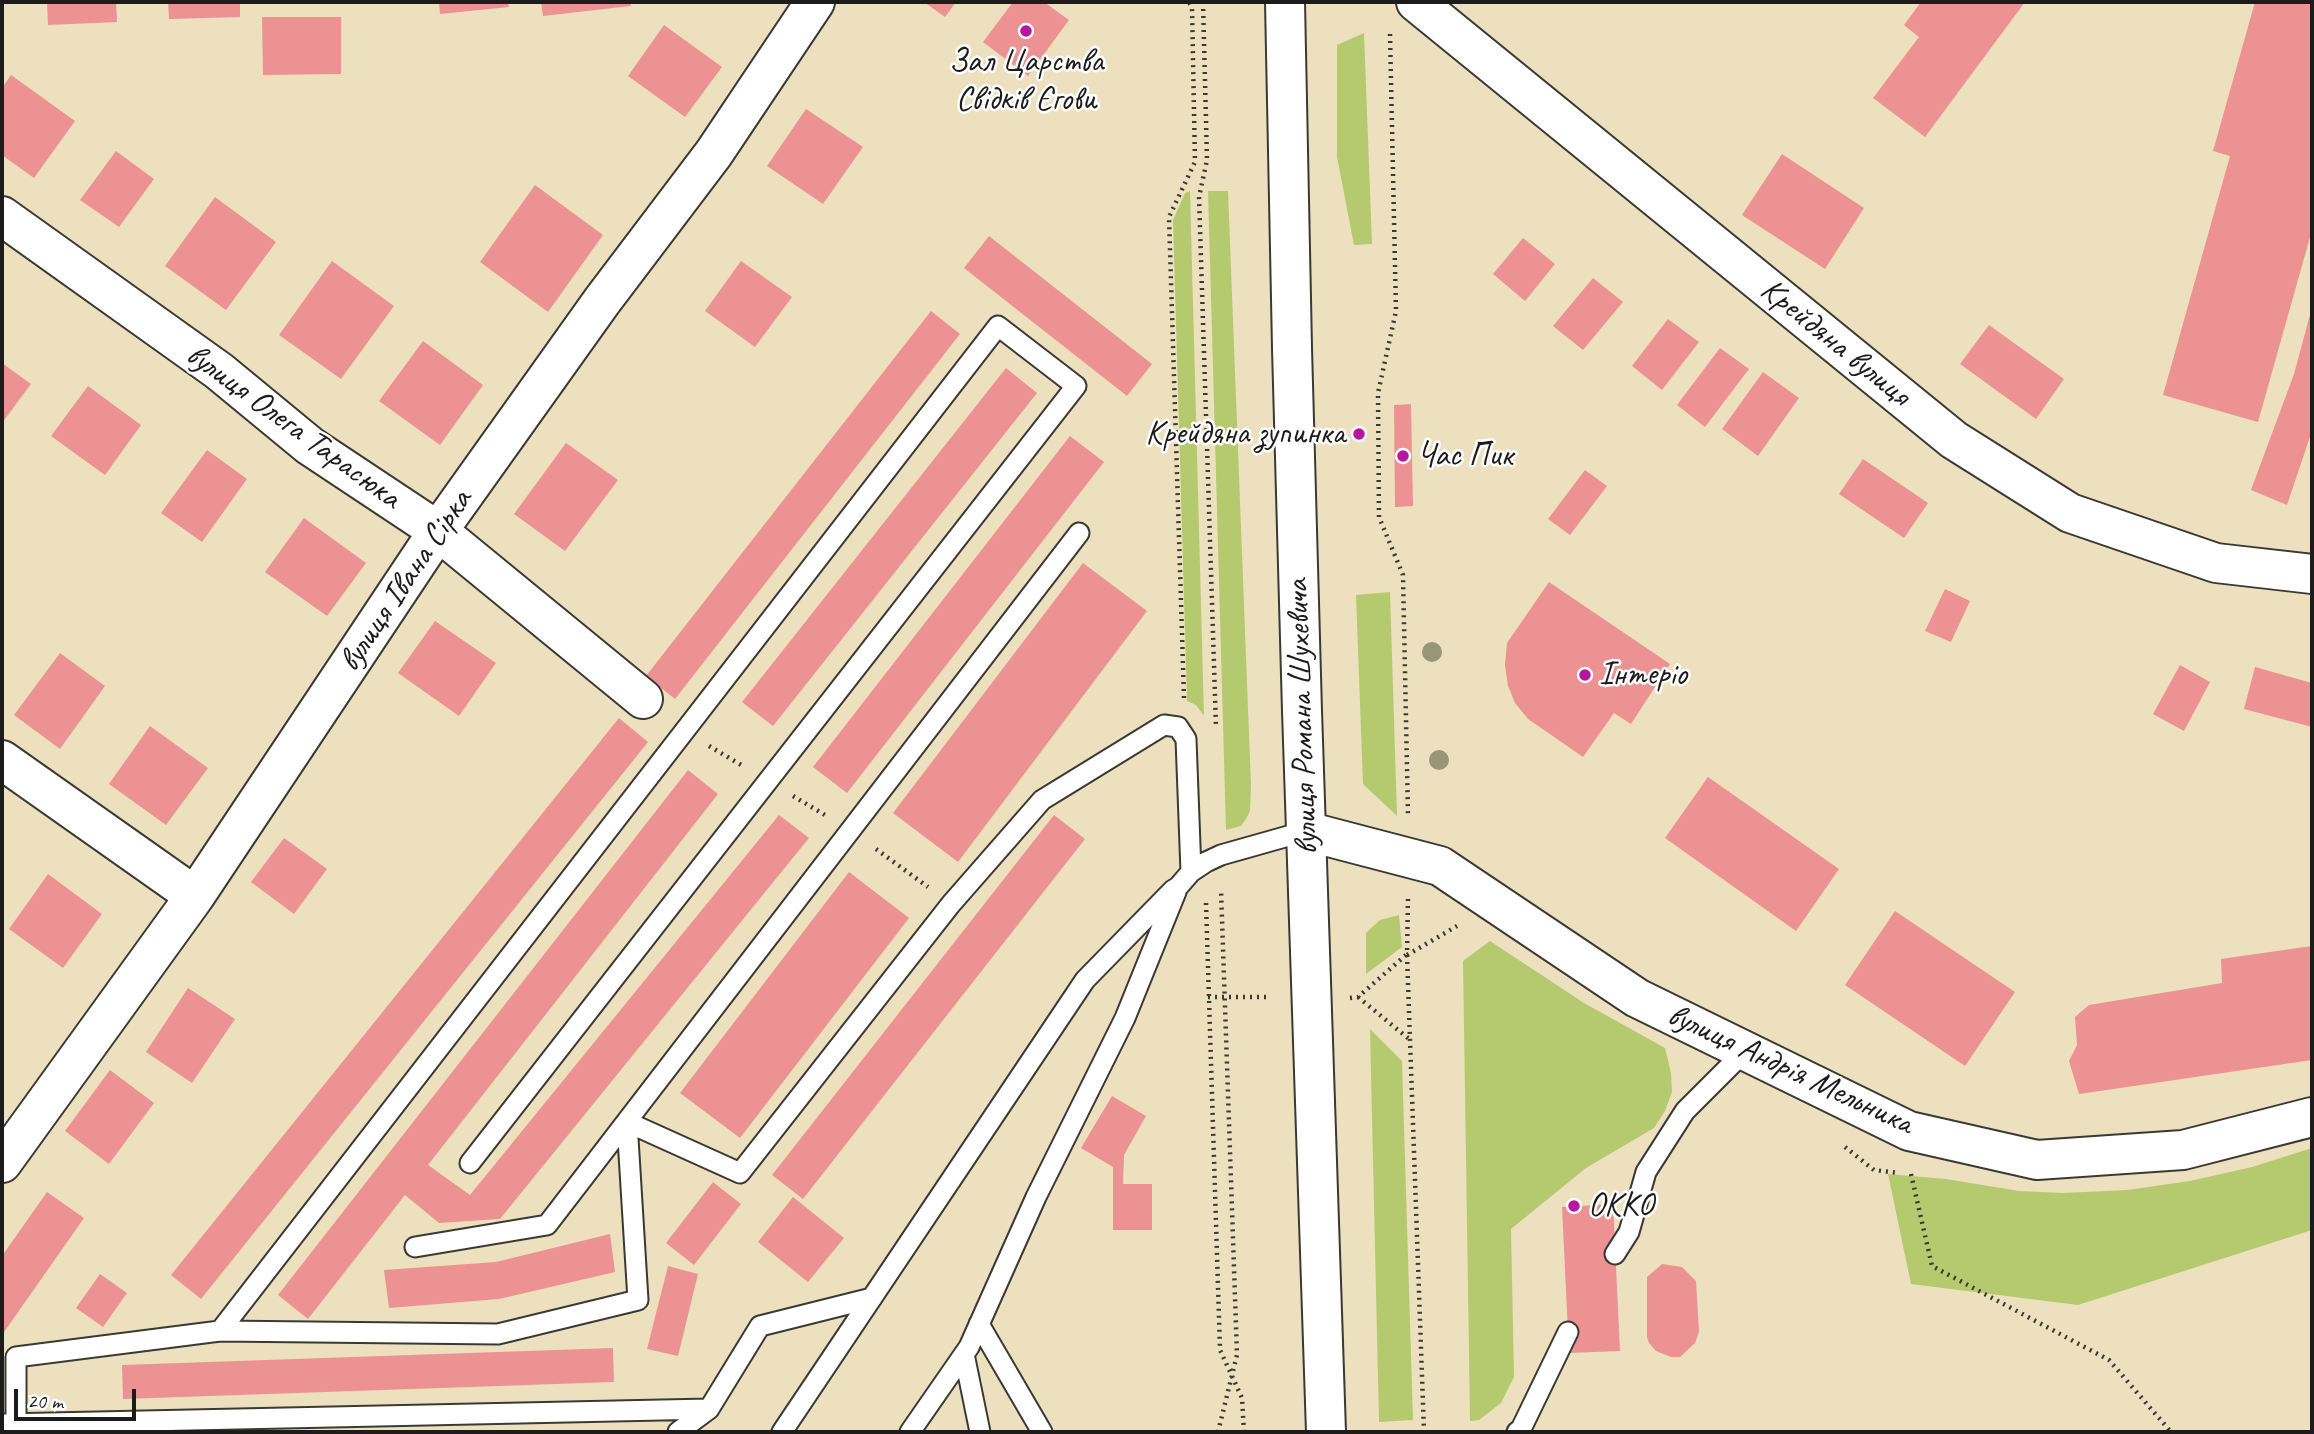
<!DOCTYPE html>
<html>
<head>
<meta charset="utf-8">
<style>
	body { margin:0 }
	#map { position:relative; width:2314px; height:1434px; overflow:hidden; background:#ede0be; font-family:Caveat,sans-serif }
	canvas { display:block }
	.frame { position:absolute; inset:0; border:4px solid #1c1c1c; pointer-events:none }
	.scale { position:absolute; left:14px; top:1389px; width:122px; height:32px; box-sizing:border-box; border:4px solid #1c1c1c; border-top:0; padding-left:9px; font-size:21px; line-height:24px; white-space:nowrap; color:#1c1c1c; -webkit-text-stroke:5px #fff; paint-order:stroke }
</style>
</head>
<body>
<div id="map">
<canvas width="2314" height="1434"></canvas>
<div class="frame"></div>
<div class="scale">20 m</div>
</div>
<script>
const ctx = document.querySelector('canvas').getContext('2d');
ctx.lineJoin = 'round';
function fill(path, color) { ctx.fillStyle = color; ctx.fill(path, 'evenodd'); }
const toPath = rows => new Path2D(rows.map(r => 'M' + r).join(''));
function trace(path, color, width, dash) { ctx.strokeStyle = color; ctx.lineWidth = width; ctx.lineCap = dash ? 'butt' : 'round'; ctx.setLineDash(dash || []); ctx.stroke(path); }
function drawText(font, color, halo, rows, align = 'center') {
  ctx.font = font + ' Caveat,sans-serif'; ctx.lineWidth = 5; ctx.setLineDash([]); ctx.textBaseline = 'middle'; ctx.strokeStyle = halo; ctx.fillStyle = color; for (const [text, x, y, turn = 0] of rows) {
    ctx.save(); ctx.translate(x, y); ctx.rotate((+turn || 0) * Math.PI / 180); ctx.textAlign = isNaN(turn) ? turn : align; if (halo) ctx.strokeText(text, 0, 0); ctx.fillText(text, 0, 0); ctx.restore();
  }
}
const green = toPath([
	[1364,33,1372,244,1354,245,1337,157,1337,45],
	[1190,191,1204,716,1196,705,1187,701,1173,220,1185,193],
	[1208,191,1228,191,1251,786,1250,811,1246,819,1241,826,1226,830],
	[1390,592,1397,816,1363,784,1356,595],
	[1399,915,1402,947,1366,974,1366,933,1380,920],
	[1490,941,1584,1003,1665,1048,1671,1073,1672,1092,1665,1111,1654,1128,1586,1168,1511,1229,1514,1377,1501,1403,1479,1420,1470,1421,1463,961],
	[1370,1029,1402,1061,1413,1420,1379,1422],
	[2312,1148,2312,1230,2078,1305,1911,1284,1888,1174,1946,1179,2019,1191,2063,1193,2127,1190,2190,1181,2252,1167]
]);
const building = toPath([
	[47,2,116,2,117,22,48,25],
	[168,2,240,2,240,17,169,19],
	[439,2,508,2,509,7,440,14],
	[541,2,630,2,631,6,543,16],
	[924,2,956,2,945,17],
	[1013,2,1044,2,1069,20,1028,76,983,42],
	[1921,2,2025,2,1925,137,1873,98,1919,37,1904,25],
	[2255,2,2312,2,2312,230,2258,422,2163,395,2230,156,2213,151],
	[262,17,341,17,341,74,263,75],
	[664,25,722,67,685,117,628,76],
	[11,75,75,121,34,178,2,155,2,88],
	[806,109,863,147,823,204,767,166],
	[116,151,154,179,119,227,80,200],
	[1782,154,1864,208,1825,269,1742,215],
	[535,185,603,235,548,312,480,262],
	[215,197,276,242,226,310,165,266],
	[989,236,1152,364,1127,396,964,268],
	[1523,238,1555,264,1525,301,1493,274],
	[332,261,394,306,341,379,279,335],
	[741,261,792,297,755,347,705,311],
	[1593,278,1623,302,1583,350,1553,326],
	[931,311,960,334,675,699,646,676],
	[2311,311,2312,431,2287,505,2251,490,2294,374],
	[1668,319,1699,342,1662,390,1632,366],
	[1989,325,2064,379,2036,419,1960,364],
	[423,341,483,385,440,445,379,401],
	[1720,348,1749,369,1705,427,1677,405],
	[2,363,31,384,2,423],
	[1006,368,1037,393,773,726,742,702],
	[1763,372,1799,398,1758,456,1722,429],
	[88,386,141,425,105,475,51,436],
	[1411,404,1413,506,1395,507,1394,405],
	[1070,436,1104,462,847,793,813,767],
	[566,443,618,480,565,551,514,514],
	[207,450,247,479,202,542,161,513],
	[1863,459,1928,503,1904,538,1839,494],
	[1585,470,1607,486,1570,535,1548,519],
	[304,518,366,563,327,616,265,572],
	[1083,563,1147,611,958,862,893,813],
	[1549,582,1670,664,1631,724,1614,713,1583,757,1528,719,1515,703,1508,686,1505,665,1507,643],
	[1945,589,1970,601,1951,642,1925,631],
	[435,621,496,663,459,716,398,673],
	[60,653,105,686,60,749,14,715],
	[2180,665,2210,682,2184,731,2153,714],
	[2255,667,2312,683,2312,727,2244,709],
	[619,718,648,742,201,1299,171,1275],
	[150,726,208,768,166,825,109,784],
	[688,770,718,794,428,1165,470,1195,779,815,809,838,500,1219,439,1223,405,1195,308,1319,278,1295],
	[1708,777,1839,869,1796,931,1665,838],
	[1054,815,1085,839,803,1199,772,1175],
	[284,838,327,869,294,914,251,882],
	[849,872,909,918,740,1138,680,1093],
	[48,874,102,914,63,968,9,929],
	[1895,911,2015,992,1965,1066,1845,985],
	[2312,946,2312,1060,2079,1094,2069,1061,2077,1045,2075,1017,2089,1005,2222,983,2221,959],
	[188,988,235,1019,192,1083,146,1052],
	[110,1070,154,1103,109,1164,65,1131],
	[1112,1096,1146,1116,1124,1155,1123,1184,1152,1184,1152,1230,1113,1230,1113,1167,1081,1148],
	[713,1182,741,1204,694,1265,666,1243],
	[47,1192,84,1218,2,1335,2,1256],
	[793,1197,844,1238,808,1282,758,1242],
	[1613,1204,1620,1351,1569,1353,1562,1207],
	[610,1234,615,1272,499,1299,389,1308,384,1270,496,1262],
	[1662,1264,1682,1267,1696,1281,1699,1332,1695,1343,1680,1357,1671,1357,1656,1351,1649,1343,1647,1337,1647,1277],
	[668,1266,698,1274,678,1356,647,1349],
	[100,1274,127,1293,103,1327,76,1308],
	[613,1348,614,1382,123,1399,122,1365]
]);
const path = toPath([
	[1203,2,1207,160,1199,197,1216,727],
	[1390,34,1396,311,1378,393,1379,517,1403,575,1408,816],
	[1184,698,1169,217,1195,162,1192,8,1189,2],
	[709,746,743,766],
	[793,796,825,815],
	[876,849,928,887],
	[1408,899,1407,955,1457,926],
	[1206,903,1220,1350,1242,1398,1244,1432],
	[1407,955,1424,1432],
	[1208,997,1271,997],
	[1358,997,1409,1039],
	[1350,998,1358,997,1406,955],
	[1845,1147,1874,1170,1898,1173],
	[1911,1174,1932,1266,2109,1360,2171,1432],
	[1218,1432,1237,1355,1221,890]
]);
const lane = toPath([
	[627,1122,740,1173,951,904,1042,800,1164,725,1178,727,1186,739,1191,872],
	[415,1247,547,1225,1079,533],
	[1615,1254,1629,1232,1646,1172,1685,1111,1745,1051],
	[979,1324,1042,1432],
	[220,1331,498,1334,638,1300,627,1122],
	[964,1354,980,1432],
	[16,1423,16,1357,220,1331,998,326,1076,386,470,1163],
	[2,1424,709,1409,760,1326,872,1298],
	[678,1432,709,1409],
	[782,1432,1085,980,1173,890,1178,887,1191,872,1206,862,1221,855,1306,831],
	[910,1432,969,1347,1036,1197,1125,1018,1176,892],
	[1517,1432,1521,1429,1568,1332]
]);
const street = toPath([
	[1416,2,1954,440,2070,513,2216,563,2312,574],
	[2,216,219,371,310,446,438,531,643,699],
	[2,760,195,896],
	[2,1163,195,896,438,531,602,301,714,153,815,2]
]);
const secondary = toPath([
	[1285,2,1292,348,1302,711,1326,1432],
	[1306,831,1440,866,1637,998,1909,1131,2037,1160,2183,1150,2312,1117]
]);
const trees = [
	[1432,652],
	[1439,760]
];
const markers = [
	[1026,31,7,"#b5179e"],
	[1359,434,7,"#b5179e"],
	[1403,456,7,"#b5179e"],
	[1585,675,7,"#b5179e"],
	[1574,1206,7,"#b5179e"]
];
const poiNames = [
	["Зал Царства",1026,62,"center"],
	["Свідків Єгови",1026,100,"center"],
	["Крейдяна зупинка",1345,434,"right"],
	["Час Пик",1417,456],
	["Інтеріо",1599,675],
	["ОККО",1588,1206]
];
const streetNames = [
	["Крейдяна вулиця",1835,343,39],
	["вулиця Олега Тарасюка",293,427,36],
	["вулиця Івана Сірка",406,581,-56],
	["вулиця Романа Шухевича",1303,717,-92],
	["вулиця Андрія Мельника",1790,1070,25]
];
fill(green, '#b5ca6e');
fill(building, '#ec9292');
trace(lane, '#3b3934', 23);
trace(street, '#3b3934', 42);
trace(secondary, '#3b3934', 42);
trace(path, '#3b3934', 4.5, [2, 5]);
trace(lane, '#fff', 19);
trace(street, '#fff', 38);
trace(secondary, '#fff', 38);
ctx.fillStyle = '#989675';
for (const [x, y] of trees) { ctx.beginPath(); ctx.arc(x, y, 10, 0, 2 * Math.PI); ctx.fill(); }
for (const [x, y, r, color] of markers) { const dot = new Path2D(); dot.arc(x, y, r, 0, 2 * Math.PI); ctx.fillStyle = color; ctx.fill(dot); trace(dot, '#fff', 2.5); }
drawText('33px', '#1c1c1c', '#fff', poiNames, 'left');
drawText('33px', '#1c1c1c', '#fff', streetNames);
</script>
</body>
</html>
